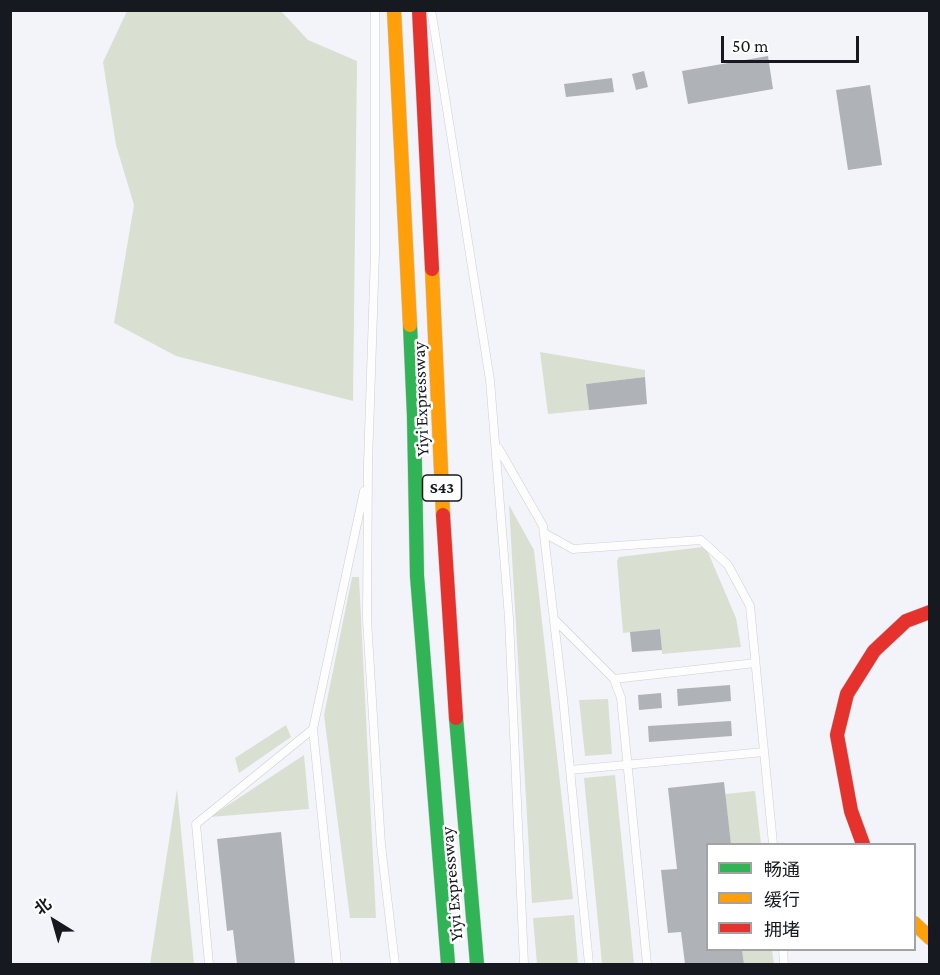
<!DOCTYPE html>
<html>
<head>
<meta charset="utf-8">
<style>
	body { margin:0 }
	#map { position:relative; width:940px; height:975px; overflow:hidden; background:#f2f4fa; font-family:"Crimson Pro","Noto Sans SC",serif }
	canvas { display:block }
	.frame { position:absolute; inset:0; border:12px solid #16191f; pointer-events:none }
	.legend { position:absolute; left:706px; top:843px; width:210px; height:108px; box-sizing:border-box; background:#fff; border:2px solid #a2a3a5; margin:0; padding:8px 10px; list-style:none; font-size:18px; color:#16191f }
	.legend li { display:flex; align-items:center; gap:12px; height:30px }
	.legend b { width:30px; border:2px solid #a2a3a5 }
	.north { position:absolute; left:24px; top:891px; width:60px; height:60px; -webkit-text-stroke:4px #fff; paint-order:stroke; rotate:323deg; font-size:16px; font-weight:700; line-height:24px; text-align:center; color:#16191f }
	.north::after { content:''; display:block; margin:auto; width:21px; height:27px; background:#16191f; clip-path:polygon(50% 0,100% 100%,50% 72%,0 100%) }
	.scale { position:absolute; left:721px; top:36px; width:138px; height:27px; box-sizing:border-box; border:3px solid #16191f; border-top:0; padding-left:8px; font-size:18px; line-height:21px; white-space:nowrap; color:#16191f; -webkit-text-stroke:4px #fff; paint-order:stroke }
</style>
</head>
<body>
<div id="map">
<canvas width="940" height="975"></canvas>
<div class="frame"></div>
<ul class="legend">
<li><b style="height:8px;background:#30b455"></b>畅通</li>
<li><b style="height:8px;background:#ff9f0a"></b>缓行</li>
<li><b style="height:8px;background:#e5322d"></b>拥堵</li>
</ul>
<div class="north">北</div>
<div class="scale">50 m</div>
</div>
<script>
const ctx = document.querySelector('canvas').getContext('2d');
ctx.lineJoin = 'round';
function fill(path, color) { ctx.fillStyle = color; ctx.fill(path, 'evenodd'); }
const toPath = rows => new Path2D(rows.map(r => 'M' + r).join(''));
function trace(path, color, width, dash) { ctx.strokeStyle = color; ctx.lineWidth = width; ctx.lineCap = dash ? 'butt' : 'round'; ctx.setLineDash(dash || []); ctx.stroke(path); }
function drawText(font, color, halo, rows, align = 'center') {
  ctx.font = font + ' "Crimson Pro",serif'; ctx.lineWidth = 5; ctx.setLineDash([]); ctx.textBaseline = 'middle'; ctx.strokeStyle = halo; ctx.fillStyle = color; for (const [text, x, y, turn = 0] of rows) {
    ctx.save(); ctx.translate(x, y); ctx.rotate((+turn || 0) * Math.PI / 180); ctx.textAlign = isNaN(turn) ? turn : align; if (halo) ctx.strokeText(text, 0, 0); ctx.fillText(text, 0, 0); ctx.restore();
  }
}
const green = toPath([
	[127,11,281,11,308,40,357,61,353,401,176,356,114,323,134,205,116,145,103,62],
	[540,352,645,370,645,377,586,384,589,410,548,414],
	[509,505,534,550,573,899,532,903],
	[703,547,707,550,736,618,741,647,662,654,660,629,623,633,617,561,619,557],
	[352,577,359,577,376,918,350,918,324,715],
	[608,699,612,754,585,756,579,700],
	[286,725,291,737,239,773,235,758],
	[304,755,309,809,210,817],
	[615,775,634,964,602,964,584,778],
	[177,789,194,964,150,964],
	[755,791,761,844,731,844,725,794],
	[574,915,578,964,537,964,533,918],
	[742,950,772,950,774,964,744,964]
]);
const building = toPath([
	[768,56,773,89,688,104,682,71],
	[644,71,648,87,636,90,632,74],
	[612,78,614,92,566,97,564,84],
	[870,85,882,165,848,170,836,90],
	[645,377,647,404,589,410,586,384],
	[660,629,662,650,632,652,630,632],
	[730,685,731,701,678,706,677,689],
	[661,693,662,708,639,710,638,695],
	[731,721,732,736,649,742,648,726],
	[724,782,731,844,708,844,708,950,742,950,744,964,685,964,681,932,668,933,661,870,677,869,668,788],
	[281,832,295,964,237,964,233,930,227,931,217,839]
]);
const lane = toPath([
	[375,10,375,253,368,463,367,620,381,845,395,964],
	[432,15,490,380,509,618,524,964],
	[499,449,543,526,563,698,589,964],
	[544,533,573,549,701,540,728,565,750,606,773,844],
	[554,619,614,679,621,698,647,964],
	[614,679,755,663],
	[570,770,764,752],
	[783,950,784,964],
	[209,964,196,824,313,729],
	[337,964,313,729,364,491]
]);
const fast = toPath([
	[410,325,414,416,417,576,448,964],
	[456,718,477,964]
]);
const slow = toPath([
	[394,10,410,325],
	[432,269,443,515],
	[914,923,930,938]
]);
const jam = toPath([
	[419,10,432,269],
	[443,515,456,718],
	[863,844,851,811,837,735,847,694,874,651,906,621,930,612]
]);
const shields = [
	[442,488,39]
];
const shieldNames = [
	["S43",442,488]
];
const streetNames = [
	["Yiyi Expressway",421,399,-92],
	["Yiyi Expressway",452,884,-95]
];
fill(green, '#dae0d1');
fill(building, '#afb2b7');
trace(lane, '#ccced4', 9);
trace(fast, '#ccced4', 15);
trace(slow, '#ccced4', 15);
trace(jam, '#ccced4', 15);
trace(lane, '#fdfdfe', 8);
trace(fast, '#30b455', 14);
trace(slow, '#ff9f0a', 14);
trace(jam, '#e5322d', 14);
for (const [x, y, w] of shields) { const box = new Path2D(); box.roundRect(x - w / 2, y - 13, w, 26, 4.5); ctx.fillStyle = '#fff'; ctx.fill(box); trace(box, '#16191f', 1.5); }
drawText('bold 16px', '#16191f', null, shieldNames);
drawText('18px', '#16191f', '#fff', streetNames);
</script>
</body>
</html>
